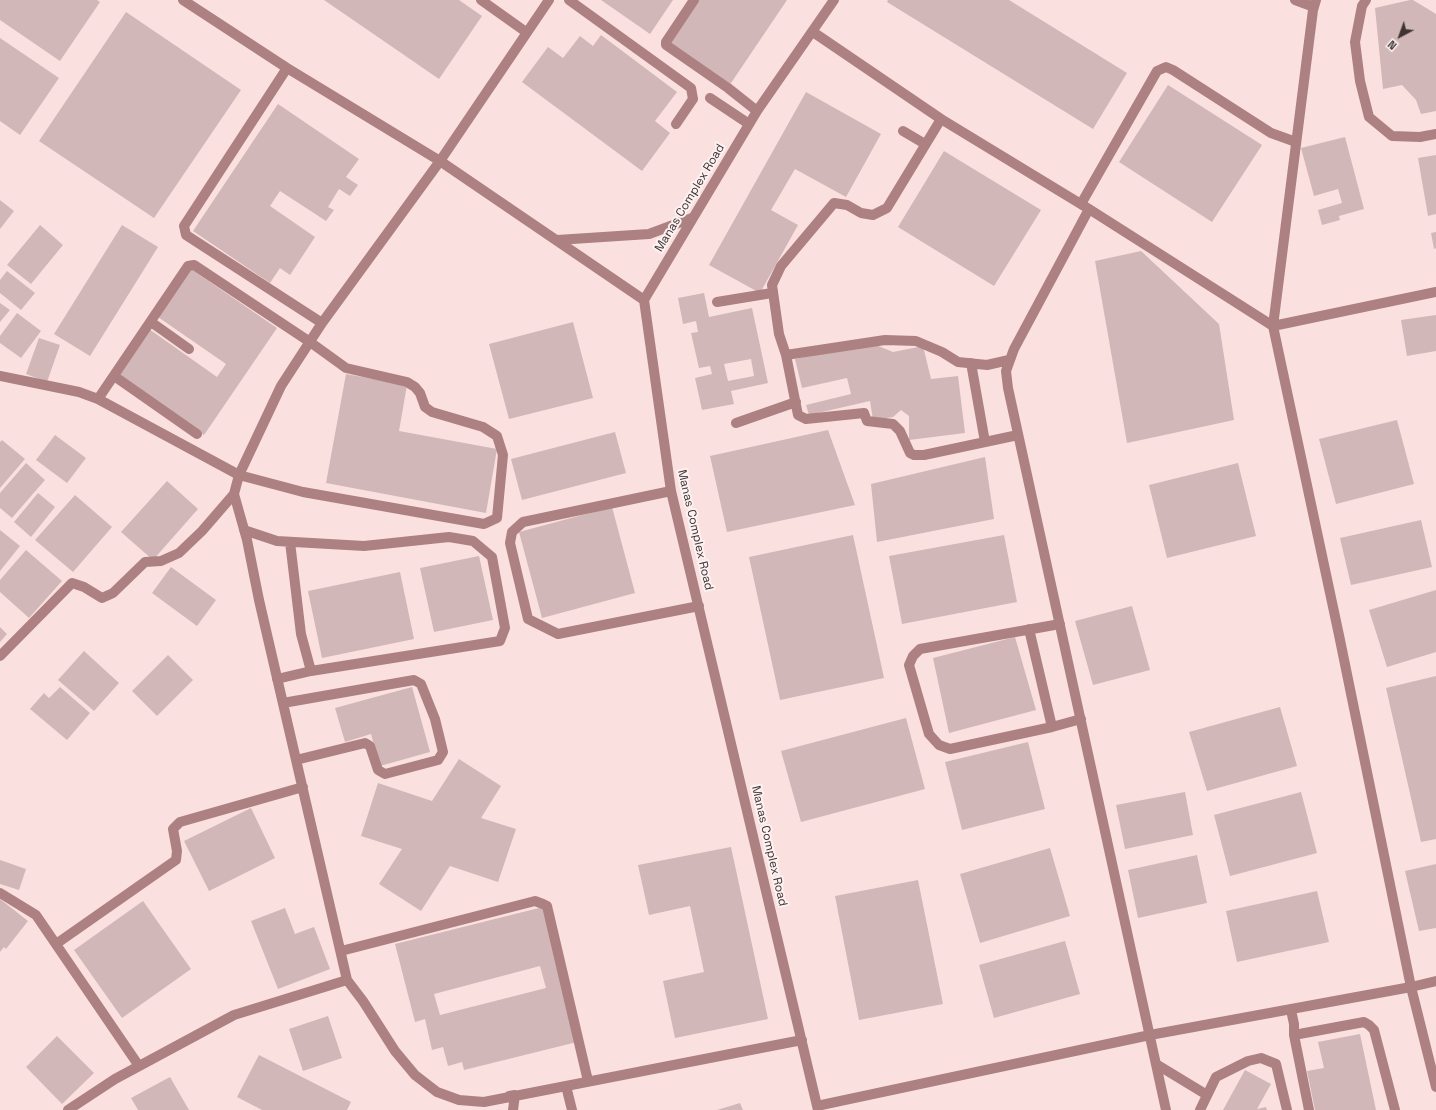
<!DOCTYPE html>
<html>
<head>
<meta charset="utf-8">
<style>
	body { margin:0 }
	#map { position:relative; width:1436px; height:1110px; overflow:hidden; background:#fbe0e0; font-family:"Space Grotesk",sans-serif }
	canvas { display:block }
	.north { position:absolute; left:1380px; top:16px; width:40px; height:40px; -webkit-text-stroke:3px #fdf2f1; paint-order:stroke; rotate:221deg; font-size:11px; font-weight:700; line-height:16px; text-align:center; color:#3e3434 }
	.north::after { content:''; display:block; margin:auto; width:14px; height:18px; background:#3e3434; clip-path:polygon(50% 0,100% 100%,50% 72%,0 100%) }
</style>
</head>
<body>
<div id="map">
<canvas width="1436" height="1110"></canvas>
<div class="north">N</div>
</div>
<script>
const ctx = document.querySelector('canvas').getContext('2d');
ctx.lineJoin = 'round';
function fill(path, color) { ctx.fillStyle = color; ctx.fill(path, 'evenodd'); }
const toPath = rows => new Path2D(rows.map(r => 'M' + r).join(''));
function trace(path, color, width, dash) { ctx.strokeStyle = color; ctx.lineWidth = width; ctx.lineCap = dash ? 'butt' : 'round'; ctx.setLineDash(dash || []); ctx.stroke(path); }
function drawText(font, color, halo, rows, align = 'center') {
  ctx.font = font + ' "Space Grotesk",sans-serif'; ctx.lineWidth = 4; ctx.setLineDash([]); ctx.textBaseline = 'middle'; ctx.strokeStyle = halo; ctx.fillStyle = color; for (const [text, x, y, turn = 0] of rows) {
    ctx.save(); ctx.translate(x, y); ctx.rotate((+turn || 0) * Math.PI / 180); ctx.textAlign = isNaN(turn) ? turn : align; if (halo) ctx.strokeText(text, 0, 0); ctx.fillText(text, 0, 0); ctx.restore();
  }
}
const building = toPath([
	[0,0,97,0,100,2,60,61,0,20],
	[324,0,459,0,482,16,439,79],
	[601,0,673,0,650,34],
	[697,0,787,0,729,86,668,44],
	[888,0,1009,0,1127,73,1093,129,887,2],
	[1410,0,1413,0,1436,14,1436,111,1421,114,1416,100,1402,85,1383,89,1375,8],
	[126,12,241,90,154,218,39,141],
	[601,35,677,92,655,121,670,133,642,171,522,82,548,47,563,58,580,36,593,46],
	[0,38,59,78,20,135,0,121],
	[1168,85,1262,145,1212,222,1119,162],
	[806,92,881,134,846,197,795,169,771,210,798,225,760,293,709,265],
	[278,104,359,159,346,177,358,185,350,196,339,189,328,207,334,210,326,221,280,191,270,206,315,237,290,275,280,268,270,283,193,231],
	[1345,137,1364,209,1339,216,1340,220,1322,225,1318,210,1342,203,1338,189,1314,196,1301,148],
	[944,151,1041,210,994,286,898,227],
	[1436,155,1436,214,1428,216,1418,158],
	[0,200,14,211,0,229],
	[40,225,63,245,31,284,7,265],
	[122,225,158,247,90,356,54,334],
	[1436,232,1436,248,1434,249,1431,233],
	[1141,251,1219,324,1234,420,1127,443,1095,261],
	[191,269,277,328,204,435,117,376,149,329,217,377,226,364,158,317],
	[7,271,35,293,21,310,0,293,0,280],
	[704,293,709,317,752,308,768,383,731,391,734,404,702,410,695,378,712,374,710,366,699,368,691,333,698,332,696,321,683,324,678,298],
	[751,359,754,376,728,381,724,364],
	[0,303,10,310,0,322],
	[17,313,41,331,21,358,0,343,0,336],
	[1436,315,1436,351,1407,356,1401,320],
	[573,322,593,398,509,419,489,344],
	[39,338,60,345,47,382,26,374],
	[871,343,893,352,923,346,931,379,958,376,965,433,909,440,909,416,901,410,893,417,873,420,870,401,809,415,806,405,851,394,847,378,802,388,795,359],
	[346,374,407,385,399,431,497,449,486,513,326,483],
	[1397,420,1414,484,1336,504,1319,439],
	[828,430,855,505,727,532,710,456],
	[615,432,626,473,522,500,511,459],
	[55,435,86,458,67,483,36,460],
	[2,440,25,459,0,488,0,442],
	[985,457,994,519,877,542,871,484],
	[26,463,45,480,12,518,0,508,0,493],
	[1238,463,1256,536,1167,558,1149,485],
	[167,481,198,509,153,560,121,532],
	[38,493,55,507,31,537,14,522],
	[75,495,112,527,73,572,35,540],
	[612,507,635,593,542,618,519,532],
	[1421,520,1432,567,1351,585,1340,538],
	[0,530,20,546,0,571],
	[853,535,884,678,780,700,749,557],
	[1004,535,1017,602,902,624,889,556],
	[26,550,62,581,29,618,0,592,0,580],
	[479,556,493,620,434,632,420,568],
	[171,567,216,600,197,626,152,593],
	[400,572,414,639,322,658,308,591],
	[1436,590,1436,652,1387,667,1369,610],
	[1132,606,1150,670,1093,685,1075,621],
	[0,627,7,634,0,642],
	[1015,637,1036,710,949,733,933,658],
	[84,651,119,683,94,711,58,680],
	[168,655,193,680,157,716,132,691],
	[1436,676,1436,839,1421,842,1386,688],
	[60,687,90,713,67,740,30,709,44,693,49,698],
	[412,687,430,752,380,766,371,734,345,742,335,708],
	[1280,707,1297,766,1207,791,1189,732],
	[906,718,925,789,801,822,781,751],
	[1028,742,1045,809,962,830,945,762],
	[459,759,501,786,481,818,516,829,498,882,450,866,421,911,379,884,402,849,361,836,378,783,432,801],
	[1185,792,1193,835,1125,849,1116,805],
	[1301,792,1317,853,1230,876,1214,815],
	[251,808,275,858,209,891,184,841],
	[731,847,768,1019,675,1038,663,981,704,972,690,906,649,915,638,865],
	[1050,848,1070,916,980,943,960,874],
	[1197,855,1207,903,1138,918,1128,870],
	[0,860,26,869,19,890,0,884],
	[1436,864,1436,928,1419,931,1405,871],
	[918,880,943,1004,859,1020,835,896],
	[1317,891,1329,942,1237,962,1226,911],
	[0,899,28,921,6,949,4,947,0,952],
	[143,901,191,969,122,1018,74,950],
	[543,907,577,1042,464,1070,462,1062,448,1066,443,1047,432,1050,425,1019,415,1022,395,944],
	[540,966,546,988,440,1015,434,994],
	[285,908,295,934,314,927,330,969,278,989,251,921],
	[1065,941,1080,994,994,1018,979,965],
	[328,1016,342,1058,303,1071,289,1029],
	[1360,1034,1376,1110,1315,1110,1307,1071,1324,1068,1318,1042],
	[57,1036,94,1073,62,1104,26,1067],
	[259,1055,351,1102,347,1110,262,1110,237,1097],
	[1245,1070,1271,1084,1257,1109,1266,1107,1267,1110,1223,1110],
	[170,1077,189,1110,138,1110,131,1098],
	[740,1103,743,1110,717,1110]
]);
const minor = toPath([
	[183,0,287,68,440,161,644,300],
	[481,0,526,32],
	[549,0,440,161,322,323,281,386,239,475,234,494,247,540,259,600,347,980,363,1001,395,1051,415,1075,437,1092,459,1100,484,1102,802,1040],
	[569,0,691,88,693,99,676,124],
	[694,0,666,42,666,45,728,88,757,111],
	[1295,0,1314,7],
	[1316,0,1313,10,1273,326,1339,635,1411,987,1436,1087],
	[1366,0,1362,6,1355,42,1360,81,1369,117,1392,136,1420,137,1436,134],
	[813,32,941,119,1089,209,1273,326,1436,292],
	[287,68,184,226,186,235,322,323],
	[710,98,749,124],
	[941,119,887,208,873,215,861,213,847,205,834,203,781,266,772,285,779,334,786,355,885,340,916,341,942,352,958,362,987,365,1009,360],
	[903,131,925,144],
	[1081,204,1157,71,1166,67,1173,70,1271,133,1296,142],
	[1089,209,1014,349,1006,371,1008,388,1166,1110],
	[557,240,649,234,692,218],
	[717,302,772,293],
	[151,322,189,349],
	[786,355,798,415,806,419,864,413,867,421,893,424,900,431,910,453,914,455,924,455,1018,435],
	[971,363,985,442],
	[0,376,79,392,98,399,239,475,303,492,484,524,497,518,503,455,497,436,483,427,432,412,425,407,420,393,415,387,407,382,346,368,310,342,194,265,188,266,98,399],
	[114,376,197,434],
	[736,423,796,402],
	[671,491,523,522,512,532,510,543,528,619,558,634,699,606],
	[244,530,277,541,364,546,449,537,473,541,492,557,505,628,500,641,311,671,277,679],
	[290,542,301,634,311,671],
	[1060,624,920,649,913,656,909,665,929,734,939,745,950,749,1052,727,1081,719],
	[1029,629,1052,727],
	[0,656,72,583,84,587,102,598,113,593,145,562,161,561,179,553,202,531,234,494],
	[283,703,414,680,421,684,435,719,443,752,438,760,385,774,378,770,370,746,365,743,296,760],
	[0,893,36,915,139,1066],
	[56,944,176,860,177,851,173,829,180,822,303,787],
	[341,951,535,901,543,904,547,906,588,1081],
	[1291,1010,1294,1024,1294,1035,1309,1110],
	[1294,1035,1364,1022,1369,1025,1374,1030,1395,1110],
	[1156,1064,1207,1095],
	[566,1086,572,1110],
	[509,1096,515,1095,513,1110],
	[817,1106,1150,1035,1411,987,1436,981],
	[68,1110,115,1079,234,1015,347,980],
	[818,1110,671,491,644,300,757,111,834,0],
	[1200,1110,1216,1077,1248,1061,1261,1058,1276,1064,1287,1110]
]);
const streetNames = [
	["Manas Complex Road",690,198,-59],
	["Manas Complex Road",695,530,77],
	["Manas Complex Road",769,846,77]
];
fill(building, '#d1b7b7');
trace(minor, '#ad8182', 10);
drawText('12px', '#3e3434', '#fdf2f1', streetNames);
</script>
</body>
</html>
